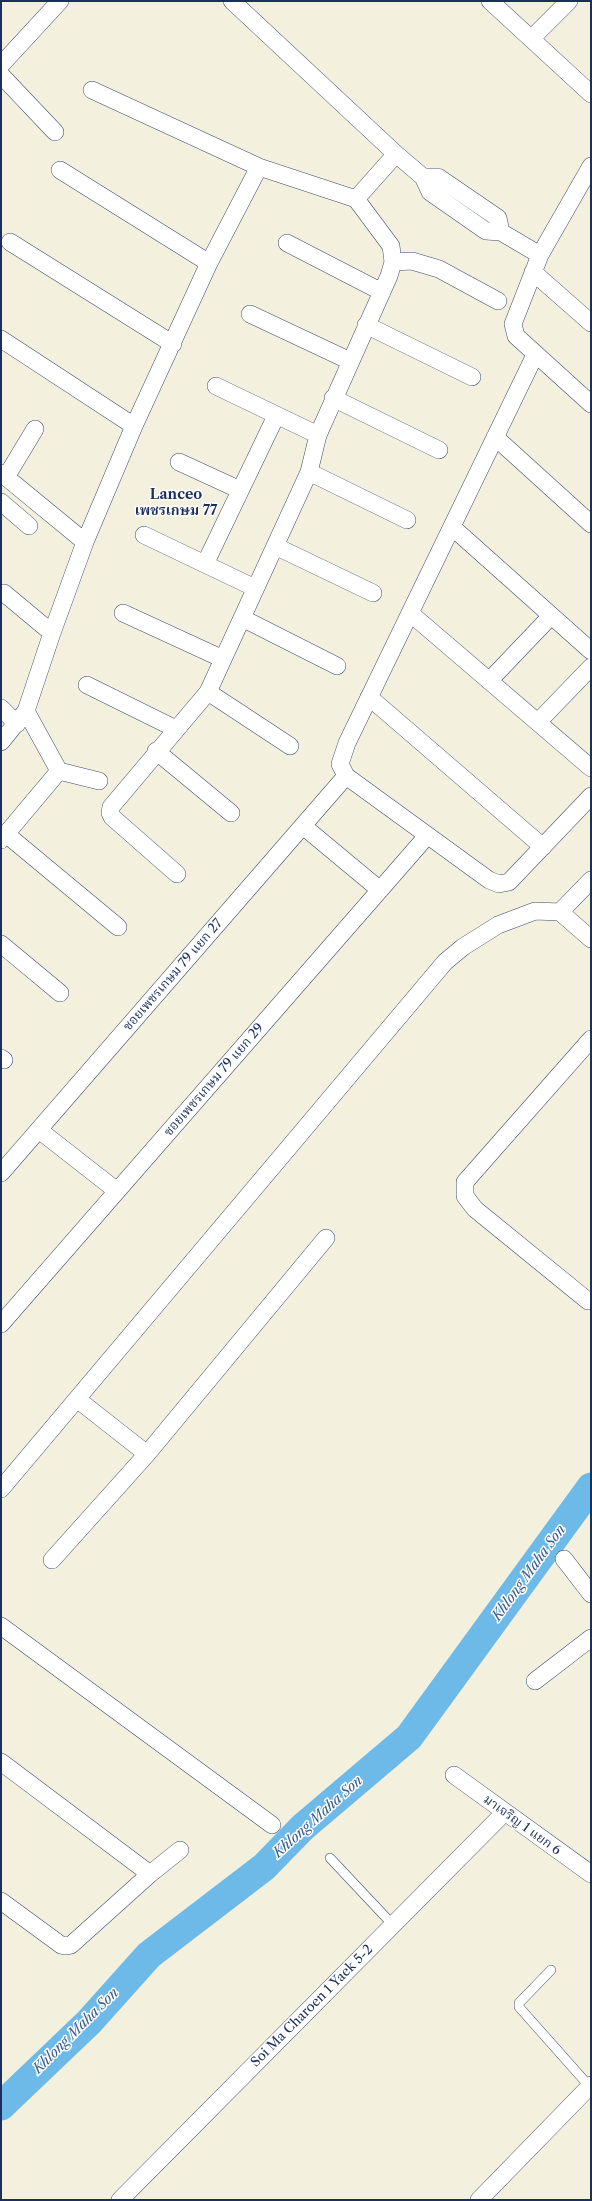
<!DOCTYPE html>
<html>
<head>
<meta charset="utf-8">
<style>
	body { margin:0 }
	#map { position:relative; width:592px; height:2201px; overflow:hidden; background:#f4f0de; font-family:"Libre Caslon Text",serif }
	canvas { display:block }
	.frame { position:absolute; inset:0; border:2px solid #1b2f5e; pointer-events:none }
</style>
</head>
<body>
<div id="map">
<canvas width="592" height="2201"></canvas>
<div class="frame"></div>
</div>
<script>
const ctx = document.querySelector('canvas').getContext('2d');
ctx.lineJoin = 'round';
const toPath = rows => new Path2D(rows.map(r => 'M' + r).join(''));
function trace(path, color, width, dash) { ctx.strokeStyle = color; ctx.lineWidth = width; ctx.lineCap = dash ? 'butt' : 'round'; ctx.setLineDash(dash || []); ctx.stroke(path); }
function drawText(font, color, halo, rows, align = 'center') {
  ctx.font = font + ' "Libre Caslon Text","Noto Serif Thai",serif'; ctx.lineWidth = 3; ctx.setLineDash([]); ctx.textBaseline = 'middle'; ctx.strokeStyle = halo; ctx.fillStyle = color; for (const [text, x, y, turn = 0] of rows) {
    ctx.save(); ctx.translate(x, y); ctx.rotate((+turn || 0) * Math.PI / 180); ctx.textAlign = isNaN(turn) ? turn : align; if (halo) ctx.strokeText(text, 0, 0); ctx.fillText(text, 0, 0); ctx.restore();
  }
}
const river = toPath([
	[1,2106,89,2022,149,1955,264,1867,303,1827,409,1737,591,1487]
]);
const service = toPath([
	[330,1858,393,1925],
	[551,1970,519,2003,519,2007,590,2087]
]);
const minor = toPath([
	[232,1,396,154,423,177,430,192,486,231,501,232,540,255,591,166],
	[490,1,591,94],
	[532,38,569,1],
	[1,65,60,1],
	[1,75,55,132],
	[92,90,259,167],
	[60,170,209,263],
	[423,177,438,177,498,218,501,232],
	[10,242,173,344],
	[287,243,382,292],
	[540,255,513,324,516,336,591,404],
	[393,262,412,261,439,269,498,301],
	[533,272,591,323],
	[250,314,350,361],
	[366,325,472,377],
	[1,339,134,426],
	[535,355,347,743,340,764,346,776,489,880,499,884,509,882,591,796],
	[216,386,318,435],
	[333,398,439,450],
	[495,437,591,524],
	[179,462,240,490],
	[309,472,407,520],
	[1,473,85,542],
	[6,477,35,429],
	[1,502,29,526],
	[452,527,591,651],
	[144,535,255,588],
	[275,546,373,593],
	[205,564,276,416],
	[4,593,52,633],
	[123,613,223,659],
	[410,613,591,768],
	[242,618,337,666],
	[489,681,551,616],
	[87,685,176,729],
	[208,692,290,746],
	[369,697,543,847],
	[1,708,17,724],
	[538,722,591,667],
	[1,742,26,711],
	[156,751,231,813],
	[99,781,59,771,26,711,52,633,85,542,134,426,209,263,259,167,356,199],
	[303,826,380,890],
	[6,834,118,927],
	[1,840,59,771],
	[177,874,112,817,110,813,111,807,208,692,309,472,318,435,389,276,393,262,391,246,356,199,396,154],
	[560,912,591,939],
	[1,944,60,993],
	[1,1058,4,1060],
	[39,1130,117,1191],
	[1,1173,346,776],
	[588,1301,475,1209,465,1196,465,1182,591,1039],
	[1,1324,427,836],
	[77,1399,147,1454],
	[1,1489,445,962,463,947,498,925,535,911,560,912,591,880],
	[564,1559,591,1594],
	[52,1560,147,1454,326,1238],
	[1,1626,272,1825],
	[535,1681,591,1638],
	[1,1762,150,1874],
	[454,1775,591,1874],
	[1,1901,61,1945,65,1946,71,1945,150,1874,180,1850],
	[120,2200,504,1813],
	[479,2200,591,2085]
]);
const streetNames = [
	["ซอยเพชรเกษม 79 แยก 27",173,975,-49],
	["ซอยเพชรเกษม 79 แยก 29",214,1080,-49],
	["มาเจริญ 1 แยก 6",522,1825,36],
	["Soi Ma Charoen 1 Yaek 5-2",312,2006,-45]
];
const neighbourhoodNames = [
	["Lanceo",176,495],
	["เพชรเกษม 77",176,511]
];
const waterNames = [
	["Khlong Maha Son",529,1573,-54],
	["Khlong Maha Son",318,1817,-42],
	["Khlong Maha Son",76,2031,-45]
];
trace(river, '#6db9e7', 29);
trace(service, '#3c4c71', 10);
trace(minor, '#3c4c71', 18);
trace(service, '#fff', 9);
trace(minor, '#fff', 17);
drawText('13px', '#1b2f5e', '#fff', streetNames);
drawText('bold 14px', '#1b2f5e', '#fff', neighbourhoodNames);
drawText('italic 14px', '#385f8e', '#fff', waterNames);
</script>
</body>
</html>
